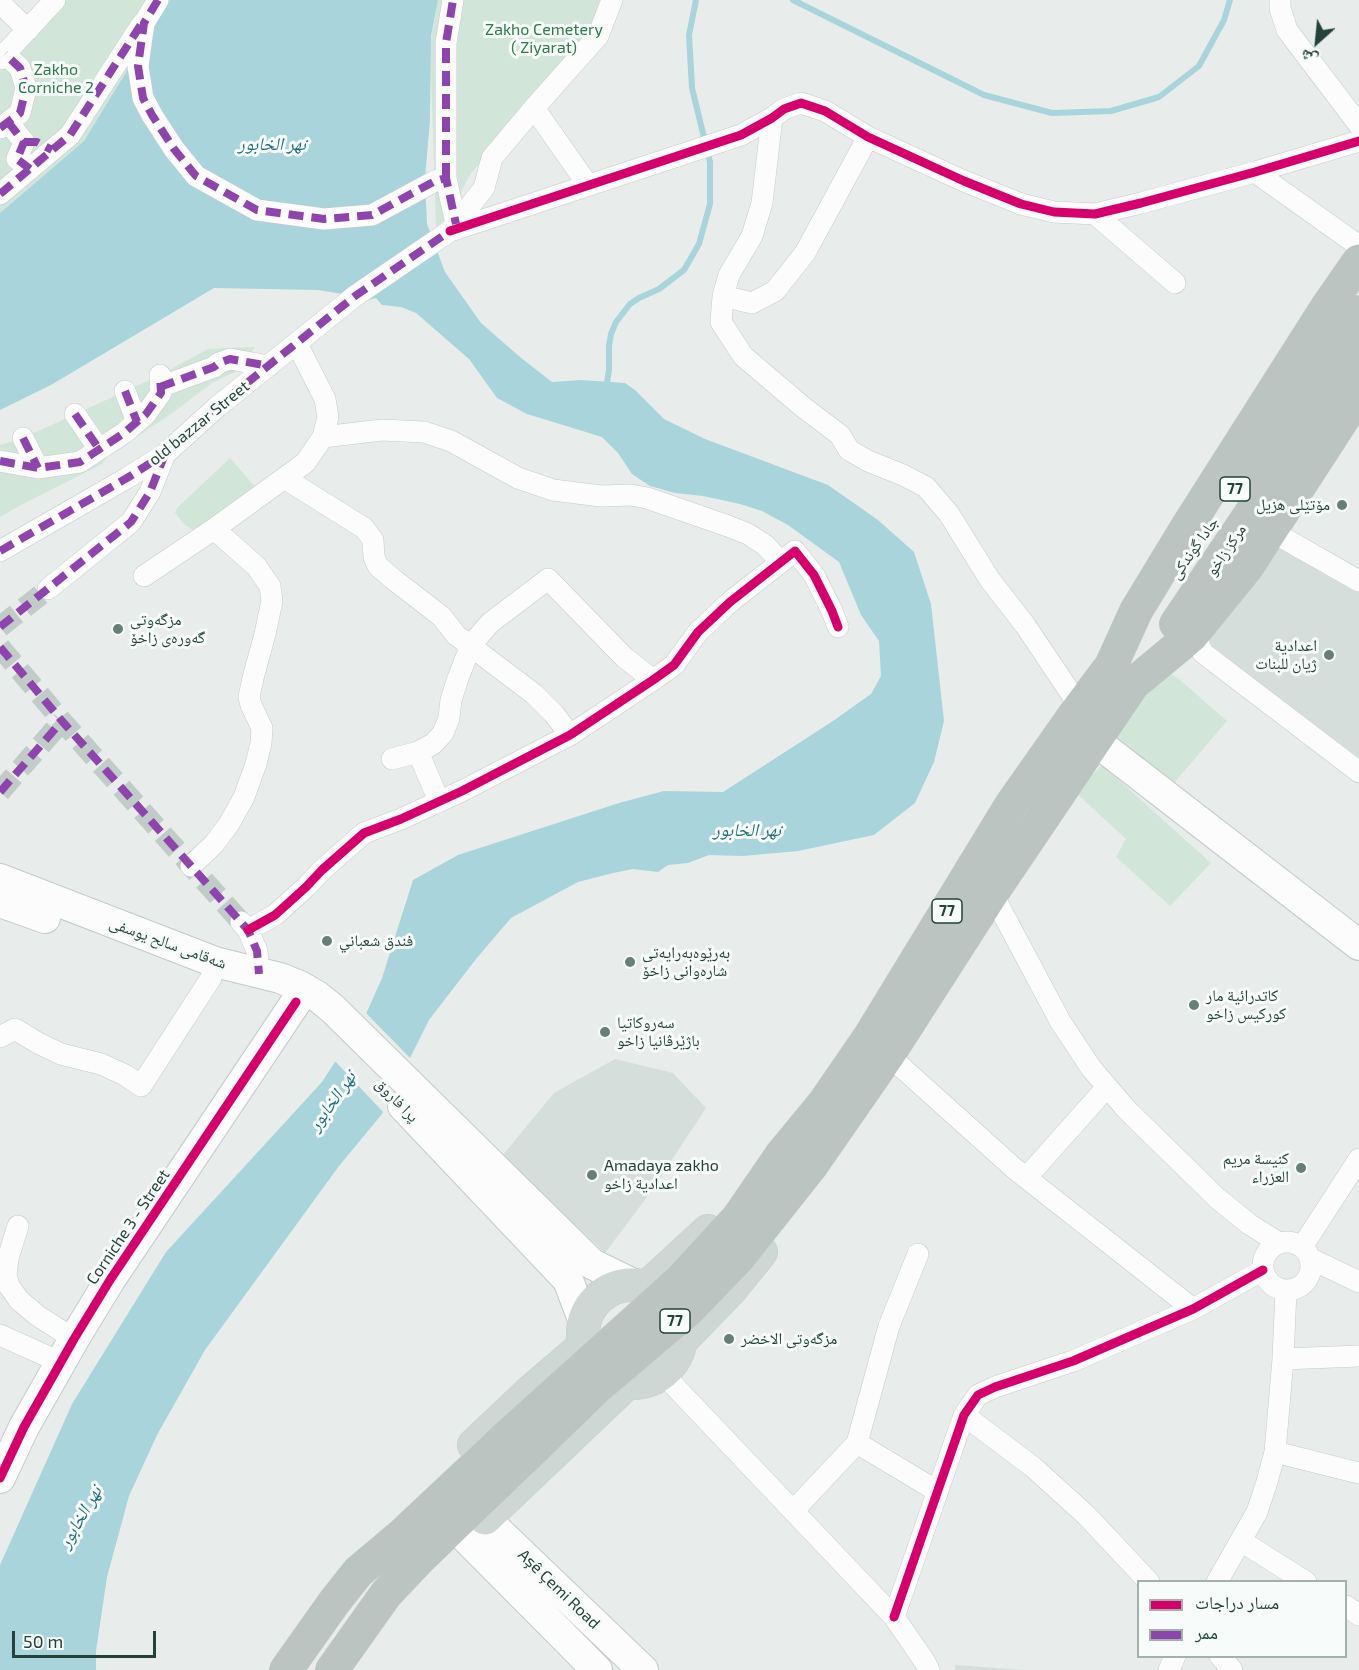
<!DOCTYPE html>
<html>
<head>
<meta charset="utf-8">
<style>
	body { margin:0 }
	#map { position:relative; width:1359px; height:1670px; overflow:hidden; background:#e8edeb; font-family:"Exo 2","Noto Naskh Arabic",sans-serif }
	canvas { display:block }
	.legend { position:absolute; left:1137px; top:1580px; width:210px; height:78px; box-sizing:border-box; background:#f7fbf9; border:2px solid #a3b1ad; margin:0; padding:8px 10px; list-style:none; font-size:18px; color:#24423a }
	.legend li { display:flex; align-items:center; gap:12px; height:30px }
	.legend b { width:30px; border:2px solid #a3b1ad }
	.north { position:absolute; left:1287px; top:12px; width:60px; height:60px; -webkit-text-stroke:4px #f7fbf9; paint-order:stroke; rotate:207deg; font-size:16px; font-weight:700; line-height:24px; text-align:center; color:#24423a }
	.north::after { content:''; display:block; margin:auto; width:21px; height:27px; background:#24423a; clip-path:polygon(50% 0,100% 100%,50% 72%,0 100%) }
	.scale { position:absolute; left:12px; top:1631px; width:144px; height:27px; box-sizing:border-box; border:3px solid #24423a; border-top:0; padding-left:8px; font-size:18px; line-height:21px; white-space:nowrap; color:#24423a; -webkit-text-stroke:4px #f7fbf9; paint-order:stroke }
</style>
</head>
<body>
<div id="map">
<canvas width="1359" height="1670"></canvas>
<ul class="legend">
<li><b style="height:8px;background:#d6006c"></b>مسار دراجات</li>
<li><b style="height:8px;background:#8e44ad"></b>ممر</li>
</ul>
<div class="north">ش</div>
<div class="scale">50 m</div>
</div>
<script>
const ctx = document.querySelector('canvas').getContext('2d');
ctx.lineJoin = 'round';
function fill(path, color) { ctx.fillStyle = color; ctx.fill(path, 'evenodd'); }
const toPath = rows => new Path2D(rows.map(r => 'M' + r).join(''));
function trace(path, color, width, dash) { ctx.strokeStyle = color; ctx.lineWidth = width; ctx.lineCap = dash ? 'butt' : 'round'; ctx.setLineDash(dash || []); ctx.stroke(path); }
function drawText(font, color, halo, rows, align = 'center') {
  ctx.font = font + ' "Exo 2","Noto Naskh Arabic",sans-serif'; ctx.lineWidth = 6; ctx.setLineDash([]); ctx.textBaseline = 'middle'; ctx.strokeStyle = halo; ctx.fillStyle = color; for (const [text, x, y, turn = 0] of rows) {
    ctx.save(); ctx.translate(x, y); ctx.rotate((+turn || 0) * Math.PI / 180); ctx.textAlign = isNaN(turn) ? turn : align; if (halo) ctx.strokeText(text, 0, 0); ctx.fillText(text, 0, 0); ctx.restore();
  }
}
const built = toPath([
	[1275,542,1359,592,1359,760,1206,641],
	[615,1059,673,1073,706,1108,650,1193,605,1253,502,1156,554,1093],
	[955,1665,1025,1670,955,1670]
]);
const green = toPath([
	[54,0,170,0,84,141,0,213,0,58],
	[438,0,605,0,589,47,541,96,471,173,450,214,436,228,430,45],
	[255,347,241,369,212,383,171,414,109,455,102,464,21,505,0,517,0,445,23,438,152,379,208,349],
	[230,458,259,491,199,534,185,525,175,513,177,508],
	[1162,667,1179,679,1227,721,1174,783,1105,731],
	[1102,765,1211,863,1170,906,1116,857,1126,839,1076,793]
]);
const water = toPath([
	[170,0,438,0,431,36,430,120,425,178,427,224,445,272,481,323,520,357,552,382,581,380,625,383,635,390,664,419,705,439,828,485,878,520,914,552,931,604,944,721,934,762,915,803,874,835,798,851,743,856,709,855,688,863,668,865,658,872,633,869,613,873,578,882,511,918,476,959,429,1020,382,1114,339,1166,205,1350,157,1435,129,1496,107,1577,96,1651,96,1670,0,1670,0,1565,72,1404,166,1252,322,1082,366,1014,382,978,413,880,458,855,619,803,664,791,723,792,833,721,871,694,881,676,879,641,861,615,839,562,788,525,762,511,740,504,703,496,675,493,650,486,632,474,618,453,602,437,527,414,497,398,469,359,416,313,401,307,382,305,376,298,361,302,355,296,318,290,214,288,51,385,0,410,0,213,84,141]
]);
const pier = toPath([
	[364,1011,412,1060,385,1114,333,1059]
]);
const stream = toPath([
	[793,0,984,95,1052,113,1111,111,1159,97,1199,66,1224,20,1230,0],
	[606,389,609,370,609,346,611,334,616,322,630,304,639,298,659,289,684,270,699,244,710,204,710,162,692,88,689,35,696,0]
]);
const streetTunnel = toPath([
	[0,627,48,589],
	[0,647,62,721,241,922],
	[0,792,62,721]
]);
const street = toPath([
	[158,0,144,23,138,66,143,98,152,115,174,149,196,176,257,210,324,219,372,215,435,181,446,178,456,224],
	[1280,0,1280,8,1287,30,1359,125],
	[0,3,28,30],
	[0,59,55,0],
	[534,108,588,185],
	[772,118,762,203,752,236,729,275,723,296,721,322,743,356,803,407,840,435,849,450,868,461,903,475,926,487,949,514,990,580,1025,625,1080,707],
	[8,122,24,142,17,159,30,169],
	[0,128,20,113,26,88,20,68,5,54],
	[1255,172,1359,246],
	[446,178,446,43,453,0],
	[0,194,70,135,142,24],
	[1095,214,1175,283],
	[450,231,484,188,492,158,534,108,598,36,612,0],
	[723,296,752,303,775,291,805,253,868,137],
	[160,387,214,367,219,363,230,359,269,366],
	[125,391,137,422],
	[75,414,99,449],
	[323,437,382,430,424,432,451,441,518,478,553,490,601,496,631,495,647,498,728,526,748,534,765,545,780,561],
	[23,438,38,468],
	[0,461,38,468,80,462,124,433,146,414,161,393,160,375],
	[284,478,364,528,373,540,374,557,378,566,393,579,441,616,456,635,534,694,554,714,570,735],
	[1271,531,1359,581],
	[0,551,127,478,165,454,217,407,355,296,450,231,741,135,772,118,784,109,801,103,825,111,868,137,964,181,1021,204,1054,212,1095,214,1141,203,1255,172,1359,141],
	[144,576,214,529,305,463,323,437,328,417,325,399,297,344],
	[48,589,131,522,150,492,165,454],
	[1193,633,1203,653,1359,772],
	[418,752,439,801],
	[392,759,418,752,433,744,443,733,449,718,451,700,458,678,471,645,490,623,548,579,624,657,653,680],
	[191,866,214,844,229,824,244,797,256,764,261,743,262,728,251,705,249,697,253,678,265,634,272,601,270,586,256,566,214,529],
	[992,893,1060,1021,1091,1068,1127,1110,1217,1198,1249,1224,1279,1243],
	[241,922,248,930,257,951,259,974],
	[248,930,275,915,306,887,322,870,364,833,401,819,462,791,570,735,653,680,674,665,698,632,730,602,795,551,814,575,832,611,838,627],
	[0,1037,15,1029,38,1043,61,1054,101,1064,125,1075,141,1086,211,978],
	[888,1055,1015,1169,1193,1309],
	[1026,1178,1107,1087],
	[18,1226,8,1258,6,1275,9,1286,19,1300,38,1316,74,1339],
	'1263 1266a24 24 0 1 1 48 0a24 24 0 1 1-48 0Z',
	[1302,1247,1359,1159],
	[1311,1259,1359,1282],
	[0,1335,60,1362],
	[1283,1359,1359,1356],
	[662,1373,894,1617,925,1662,929,1670],
	[964,1415,1033,1467,1086,1515,1149,1582],
	[857,1443,937,1491],
	[1275,1452,1359,1473],
	[793,1511,857,1443,889,1326,918,1254],
	[1241,1541,1306,1582],
	[1217,1582,1257,1512,1267,1482,1275,1452,1283,1359,1286,1290],
	[1346,1606,1359,1615],
	[894,1617,964,1415,978,1395,995,1387,1073,1361,1193,1309,1263,1270],
	[1220,1656,1232,1670],
	[1169,1670,1175,1656]
]);
const secondary = toPath([
	[1094,740,1359,945],
	[0,879,215,962,280,978,300,986,317,996,333,1009,592,1264,635,1285],
	[0,902,45,918],
	[403,1106,568,1280,584,1322],
	[0,1478,24,1427,74,1339,110,1280,296,1002],
	[474,1508,643,1670],
	[455,1527,597,1670]
]);
const primary = toPath([
	'583 1334a49 49 0 1 1 98 0a49 49 0 1 1-98 0Z',
	[646,1288,708,1231],
	[680,1342,731,1289,761,1252],
	[474,1445,529,1393,584,1346],
	[485,1518,627,1383]
]);
const highway = toPath([
	[1238,485,1359,312],
	[1176,624,1251,513,1286,466,1359,356],
	[782,1154,824,1103,870,1036,1011,805,1080,707,1111,666,1136,611,1187,527,1327,307,1359,261],
	[811,1166,888,1055,992,893,1133,684,1191,636,1247,567,1359,394],
	[286,1670,335,1601,358,1572,402,1535,500,1443],
	[332,1670,386,1594,418,1560,522,1460]
]);
const highwayBridge = toPath([
	[500,1443,681,1280,738,1218,782,1154],
	[522,1460,596,1388,688,1310,739,1257,811,1166]
]);
const quiet = toPath([
	[158,0,144,23,138,66,143,98,152,115,174,149,196,176,257,210,324,219,372,215,435,181,446,178,456,224],
	[8,122,24,142,17,159,30,169],
	[0,128,20,113,26,88,20,68,5,54],
	[24,142,37,142,52,150],
	[446,178,446,43,453,0],
	[0,194,70,135,142,23],
	[160,387,214,367,219,363,230,359,269,366],
	[125,391,137,422],
	[75,414,99,449],
	[23,438,38,468],
	[0,461,38,468,80,462,124,433,146,414,161,393,160,375],
	[0,551,127,478,165,454,217,407,355,296,450,231],
	[0,627,131,522,150,492,165,454],
	[0,647,62,721,248,930,257,951,259,974],
	[0,792,62,721]
]);
const cycleway = toPath([
	[450,231,741,135,772,118,784,109,801,103,825,111,868,137,964,181,1021,204,1054,212,1095,214,1141,203,1255,172,1359,141],
	[248,930,275,915,306,887,322,870,364,833,401,819,462,791,570,735,653,680,674,665,698,632,730,602,795,551,814,575,832,611,838,627],
	[0,1478,24,1427,74,1339,110,1280,296,1002],
	[894,1617,964,1415,978,1395,995,1387,1073,1361,1193,1309,1263,1270]
]);
const markers = [
	[1342,505,6,"#697e78"],
	[118,629,6,"#697e78"],
	[1329,655,6,"#697e78"],
	[327,941,6,"#697e78"],
	[630,962,6,"#697e78"],
	[1194,1005,6,"#697e78"],
	[605,1032,6,"#697e78"],
	[1301,1168,6,"#697e78"],
	[592,1175,6,"#697e78"],
	[729,1339,6,"#697e78"]
];
const shields = [
	[1235,489,30],
	[947,911,30],
	[675,1321,30]
];
const shieldNames = [
	["77",1235,489],
	["77",947,911],
	["77",675,1321]
];
const parkNames = [
	["Zakho Cemetery",544,30],
	["( Ziyarat)",544,48],
	["Zakho",56,70],
	["Corniche 2",56,88]
];
const streetNames = [
	["old bazzar Street",199,423,-39],
	["جادا گوندکی",1194,548,-55],
	["مركز زاخو",1226,550,-56],
	["شەقامی سالح یوسفی",168,943,20],
	["پرا فاروق",397,1100,46],
	["Corniche 3 - Street",128,1227,-56],
	["Aşê Çemi Road",559,1589,44]
];
const poiNames = [
	["مۆتێلی هزیل",1330,505,"right"],
	["مزگەوتی",130,620],
	["گەورەی زاخۆ",130,638],
	["اعدادية",1317,646,"right"],
	["ژیان للبنات",1317,664,"right"],
	["فندق شعباني",339,941],
	["بەڕێوەبەرایەتی",642,953],
	["شارەوانی زاخۆ",642,971],
	["كاتدرائية مار",1206,996],
	["كوركيس زاخو",1206,1014],
	["سه‌روكاتيا",617,1023],
	["باژێرڤانيا زاخو",617,1041],
	["كنيسة مريم",1289,1159,"right"],
	["العزراء",1289,1177,"right"],
	["Amadaya zakho",604,1166],
	["اعدادية زاخو",604,1184],
	["مزگەوتی الاخضر",741,1339]
];
const waterNames = [
	["نهر الخابور",272,144],
	["نهر الخابور",747,830],
	["نهر الخابور",332,1101,-55],
	["نهر الخابور",80,1517,-60]
];
fill(built, '#d6dedb');
fill(green, '#d1e6d8');
fill(water, '#a9d4db');
fill(pier, '#e8edeb');
trace(stream, '#a9d4db', 6);
trace(streetTunnel, '#c1cbc8', 21, [21, 10]);
trace(street, '#c5cac8', 22);
trace(secondary, '#c3cbc8', 32);
trace(primary, '#c3ccc9', 34);
trace(highway, '#c3ccc9', 34);
trace(street, '#fcfcfc', 21);
trace(secondary, '#fcfcfc', 30);
trace(primary, '#cfd7d5', 33);
trace(highway, '#bcc4c2', 33);
trace(highwayBridge, '#c3ccc9', 34, []);
trace(highwayBridge, '#bcc4c2', 33);
trace(quiet, '#8e44ad', 8, [15, 8]);
trace(cycleway, '#d6006c', 9);
for (const [x, y, r, color] of markers) { const dot = new Path2D(); dot.arc(x, y, r, 0, 2 * Math.PI); ctx.fillStyle = color; ctx.fill(dot); trace(dot, '#f7fbf9', 2); }
for (const [x, y, w] of shields) { const box = new Path2D(); box.roundRect(x - w / 2, y - 12, w, 24, 4.5); ctx.fillStyle = '#f7fbf9'; ctx.fill(box); trace(box, '#24423a', 1.5); }
drawText('bold 15px', '#24423a', null, shieldNames);
drawText('16px', '#2d7a4b', '#f7fbf9', parkNames);
drawText('16px', '#24423a', '#f7fbf9', streetNames);
drawText('16px', '#24423a', '#f7fbf9', poiNames, 'left');
drawText('italic 18px', '#1c6f80', '#f7fbf9', waterNames);
</script>
</body>
</html>
